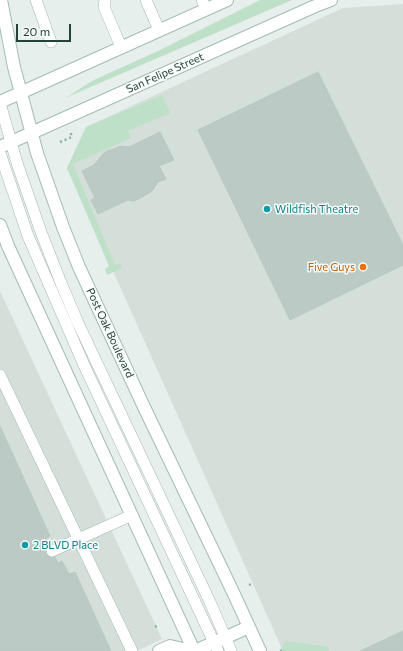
<!DOCTYPE html>
<html>
<head>
<meta charset="utf-8">
<style>
	body { margin:0 }
	#map { position:relative; width:403px; height:651px; overflow:hidden; background:#e6efeb; font-family:Commissioner,sans-serif }
	canvas { display:block }
	.scale { position:absolute; left:16px; top:24px; width:55px; height:18px; box-sizing:border-box; border:2px solid #24423a; border-top:0; padding-left:5px; font-size:12px; line-height:14px; white-space:nowrap; color:#24423a; -webkit-text-stroke:3px #f7fbf9; paint-order:stroke }
</style>
</head>
<body>
<div id="map">
<canvas width="403" height="651"></canvas>
<div class="scale">20 m</div>
</div>
<script>
const ctx = document.querySelector('canvas').getContext('2d');
ctx.lineJoin = 'round';
function fill(path, color) { ctx.fillStyle = color; ctx.fill(path, 'evenodd'); }
const toPath = rows => new Path2D(rows.map(r => 'M' + r).join(''));
function trace(path, color, width, dash) { ctx.strokeStyle = color; ctx.lineWidth = width; ctx.lineCap = dash ? 'butt' : 'round'; ctx.setLineDash(dash || []); ctx.stroke(path); }
function drawText(font, color, halo, rows, align = 'center') {
  ctx.font = font + ' Commissioner,sans-serif'; ctx.lineWidth = 3; ctx.setLineDash([]); ctx.textBaseline = 'middle'; ctx.strokeStyle = halo; ctx.fillStyle = color; for (const [text, x, y, turn = 0] of rows) {
    ctx.save(); ctx.translate(x, y); ctx.rotate((+turn || 0) * Math.PI / 180); ctx.textAlign = isNaN(turn) ? turn : align; if (halo) ctx.strokeText(text, 0, 0); ctx.fillText(text, 0, 0); ctx.restore();
  }
}
const built = toPath([
	[403,4,403,651,283,651,67,168,86,127,343,8],
	[0,291,162,639,137,651,0,651]
]);
const green = toPath([
	[260,0,292,0,65,98,94,80,158,51],
	[162,95,170,113,128,131,131,138,73,164,115,265,120,263,122,268,107,275,105,269,109,266,67,168,86,127],
	[286,641,328,647,329,651,280,651]
]);
const building = toPath([
	[318,72,403,245,403,265,290,320,198,130,318,72],
	[160,132,174,160,159,166,166,179,158,182,152,191,142,197,134,201,128,200,98,214,91,200,95,198,82,171,94,165,102,155,107,151,122,146,129,147,160,132],
	[0,426,50,536,46,538,49,545,45,550,46,554,51,558,55,557,58,563,62,561,69,574,75,572,111,651,0,651,0,426],
	[403,631,403,651,360,651,403,631]
]);
const path = toPath([
	[60,142,72,137,70,131],
	[249,585,253,583],
	[155,627,158,625],
	[280,651,283,650]
]);
const service = toPath([
	[36,0,51,42],
	[105,0,104,7,121,47],
	[146,0,159,30],
	[202,0,206,9],
	[0,103,17,163,41,232,61,283,78,323,210,602,231,651],
	[0,153,28,236,84,365,218,651],
	[0,375,132,651],
	[52,551,132,515]
]);
const minor = toPath([
	[159,651,170,646,192,651]
]);
const secondary = toPath([
	[1,0,14,67,37,153,63,227,79,267,144,407,233,592,260,651],
	[0,102,227,0],
	[0,147,313,7,331,0],
	[0,225,8,246,194,651],
	[195,651,249,627]
]);
const markers = [
	[267,209,4,"#0f9aa8"],
	[363,267,4,"#e8710a"],
	[25,545,4,"#0f9aa8"]
];
const streetNames = [
	["San Felipe Street",165,73,-24],
	["Post Oak Boulevard",110,333,65]
];
const cultureNames = [
	["Wildfish Theatre",275,209],
	["2 BLVD Place",33,545]
];
const foodNames = [
	["Five Guys",355,267]
];
fill(built, '#d4dfda');
fill(green, '#bfe0c8');
fill(building, '#bbcac4');
trace(building, '#b8c9c2', 1);
trace(service, '#a8b8b2', 12);
trace(minor, '#a8b8b2', 14);
trace(secondary, '#a4bbb3', 14);
trace(path, '#86b3a5', 2.5, [2, 3]);
trace(service, '#fff', 11);
trace(minor, '#fff', 12);
trace(secondary, '#fff', 12);
for (const [x, y, r, color] of markers) { const dot = new Path2D(); dot.arc(x, y, r, 0, 2 * Math.PI); ctx.fillStyle = color; ctx.fill(dot); trace(dot, '#f7fbf9', 1.5); }
drawText('11px', '#24423a', '#f7fbf9', streetNames);
drawText('11px', '#0d838f', '#f7fbf9', cultureNames, 'left');
drawText('11px', '#c56008', '#f7fbf9', foodNames, 'right');
</script>
</body>
</html>
